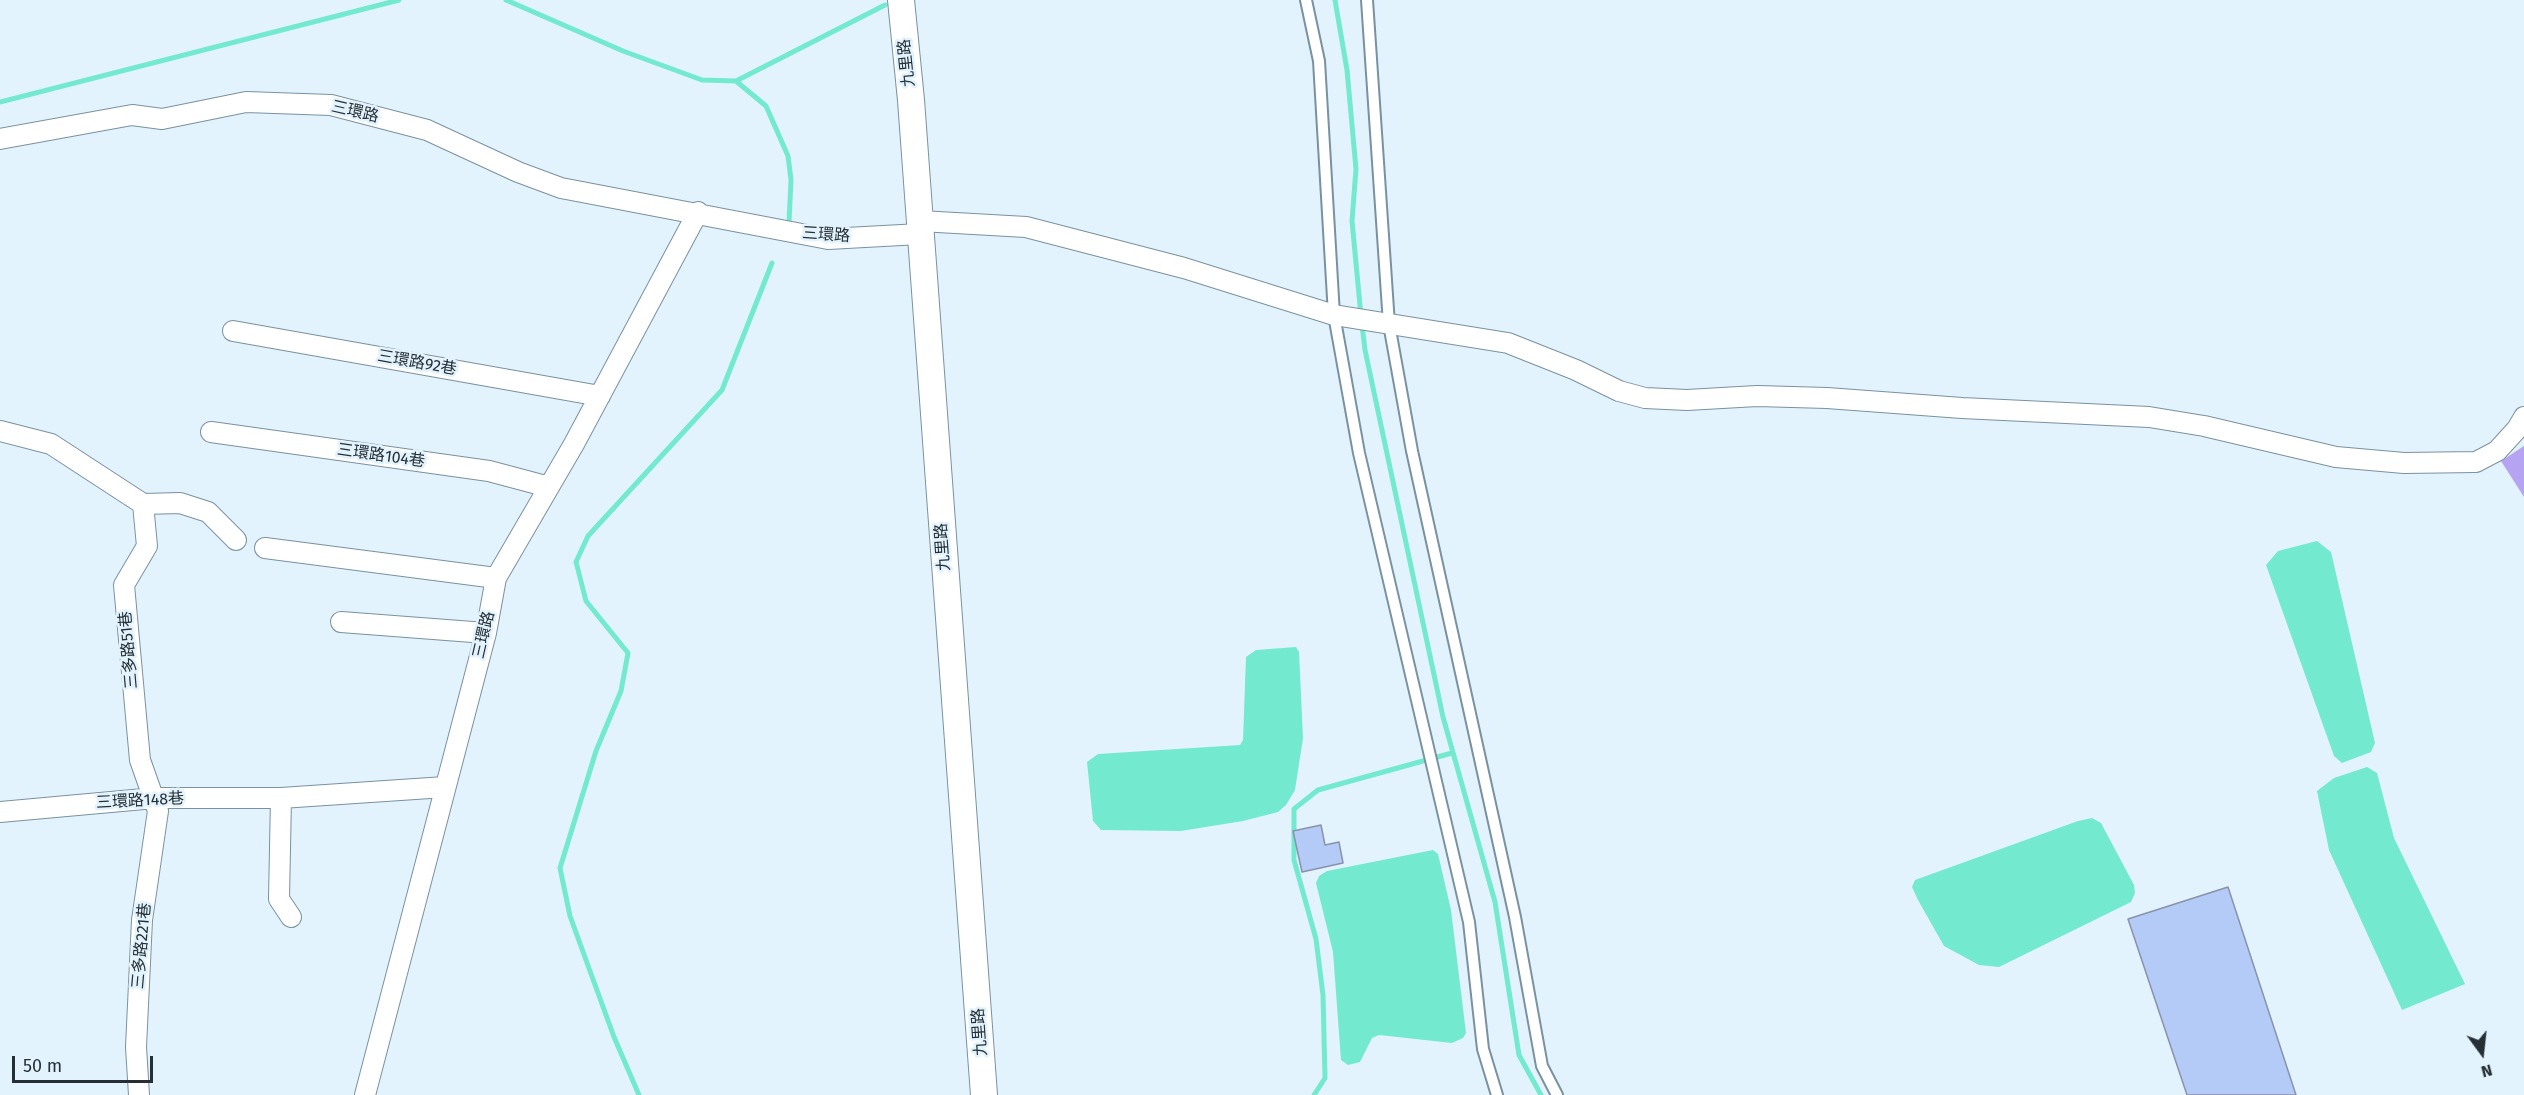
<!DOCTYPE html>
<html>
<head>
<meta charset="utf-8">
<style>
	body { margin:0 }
	#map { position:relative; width:2524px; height:1095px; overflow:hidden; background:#e3f3fd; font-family:"Fira Sans",sans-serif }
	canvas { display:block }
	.north { position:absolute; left:2452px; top:1023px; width:60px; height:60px; -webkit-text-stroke:4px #e3f3fd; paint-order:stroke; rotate:165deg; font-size:16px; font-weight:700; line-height:24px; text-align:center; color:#252f35 }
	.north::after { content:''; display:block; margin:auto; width:21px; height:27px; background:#252f35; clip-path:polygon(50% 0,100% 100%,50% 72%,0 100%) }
	.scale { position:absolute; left:12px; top:1056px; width:141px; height:27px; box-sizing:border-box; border:3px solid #252f35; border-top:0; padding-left:8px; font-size:18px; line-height:21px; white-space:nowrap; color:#252f35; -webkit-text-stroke:4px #e3f3fd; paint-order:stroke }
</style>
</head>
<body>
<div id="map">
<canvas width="2524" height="1095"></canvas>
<div class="north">N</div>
<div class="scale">50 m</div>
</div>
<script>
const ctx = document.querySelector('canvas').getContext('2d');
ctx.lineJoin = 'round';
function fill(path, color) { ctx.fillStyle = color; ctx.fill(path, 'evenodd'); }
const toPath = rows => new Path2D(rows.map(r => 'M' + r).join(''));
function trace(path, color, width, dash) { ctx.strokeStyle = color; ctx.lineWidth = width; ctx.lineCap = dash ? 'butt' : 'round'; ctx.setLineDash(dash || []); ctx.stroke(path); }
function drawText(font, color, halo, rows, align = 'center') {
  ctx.font = font + ' "Fira Sans","Noto Sans TC",sans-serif'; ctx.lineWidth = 5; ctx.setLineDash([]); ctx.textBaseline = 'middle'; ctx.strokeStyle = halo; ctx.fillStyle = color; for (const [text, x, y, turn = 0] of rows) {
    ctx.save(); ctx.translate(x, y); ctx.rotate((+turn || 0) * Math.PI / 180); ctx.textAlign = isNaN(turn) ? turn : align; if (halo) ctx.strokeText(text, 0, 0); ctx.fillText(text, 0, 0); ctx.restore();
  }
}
const forest = toPath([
	[2524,446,2524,497,2501,461]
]);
const water = toPath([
	[2317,541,2331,552,2375,743,2371,752,2342,763,2334,756,2266,565,2278,551],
	[1296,647,1299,652,1303,738,1295,790,1286,805,1278,812,1243,821,1181,831,1101,830,1093,821,1087,762,1098,754,1240,745,1243,740,1246,657,1256,650],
	[2367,767,2377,773,2394,838,2465,984,2402,1010,2329,850,2317,791,2334,778],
	[2092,818,2101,823,2134,885,2135,893,2131,902,1999,967,1979,965,1944,946,1918,900,1912,887,1915,880,2078,821],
	[1433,850,1438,854,1451,910,1466,1033,1463,1038,1452,1043,1379,1035,1372,1038,1360,1062,1348,1065,1341,1060,1333,952,1316,883,1319,876,1327,871]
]);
const stream = toPath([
	[506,0,623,51,702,80,736,81,885,5],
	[1335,0,1347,70,1356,169,1352,221,1361,316],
	[736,81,766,106,788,156,791,180,789,222],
	[0,102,399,0],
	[1362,325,1365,350,1443,717,1495,902,1519,1055,1541,1095],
	[639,1095,614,1037,570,916,560,868,596,751,621,691,628,653,586,601,576,562,588,536,722,390,772,263],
	[1314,1095,1325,1078,1323,995,1316,939,1294,860,1294,809,1318,790,1452,753]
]);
const building = toPath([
	[1321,825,1325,845,1339,842,1343,863,1302,872,1293,831,1321,825],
	[2228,887,2296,1095,2187,1095,2128,919,2228,887]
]);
const service = toPath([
	[1306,0,1319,61,1334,315,1359,453,1469,922,1483,1049,1497,1095],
	[1367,0,1389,324,1412,451,1515,917,1542,1066,1557,1095]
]);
const minor = toPath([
	[0,139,132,115,162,119,246,102,331,105,427,130,518,172,561,188,828,239,920,234],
	[920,221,1026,227,1184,268,1334,315,1508,343,1576,370,1619,391,1645,398,1687,400,1757,396,1827,398,1962,408,2149,417,2204,426,2336,457,2404,463,2476,462,2497,451,2517,429,2524,417],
	[233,331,600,396],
	[0,431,51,444,143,504,180,503,208,512,236,540],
	[211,432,489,471,549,487],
	[265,548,496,578],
	[341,622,486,633],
	[281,798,279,899,291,917],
	[0,812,155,798,281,798,445,787],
	[139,1095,136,1047,142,920,158,811,140,760,124,585,147,546,143,504],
	[365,1095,486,633,496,578,574,444,698,212]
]);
const tertiary = toPath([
	[901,0,911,100,984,1095]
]);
const streetNames = [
	["九里路",907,63,-96],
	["三環路",355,112,13],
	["三環路",826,235,4],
	["三環路92巷",417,363,10],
	["三環路104巷",381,456,8],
	["九里路",943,547,-94],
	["三環路",484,635,-77],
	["三多路51巷",129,650,-95],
	["三環路148巷",140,801,-3],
	["三多路221巷",142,946,-85],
	["九里路",980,1032,-94]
];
fill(forest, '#b6a4f3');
fill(water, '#73e9cf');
trace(stream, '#73e9cf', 5);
fill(building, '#b4caf7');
trace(building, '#8893aa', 1.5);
trace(service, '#7991a0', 14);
trace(minor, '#7991a0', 22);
trace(tertiary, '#7991a0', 28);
trace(service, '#fff', 10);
trace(minor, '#fff', 20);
trace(tertiary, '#fff', 26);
drawText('16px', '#252f35', '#e3f3fd', streetNames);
</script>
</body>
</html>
